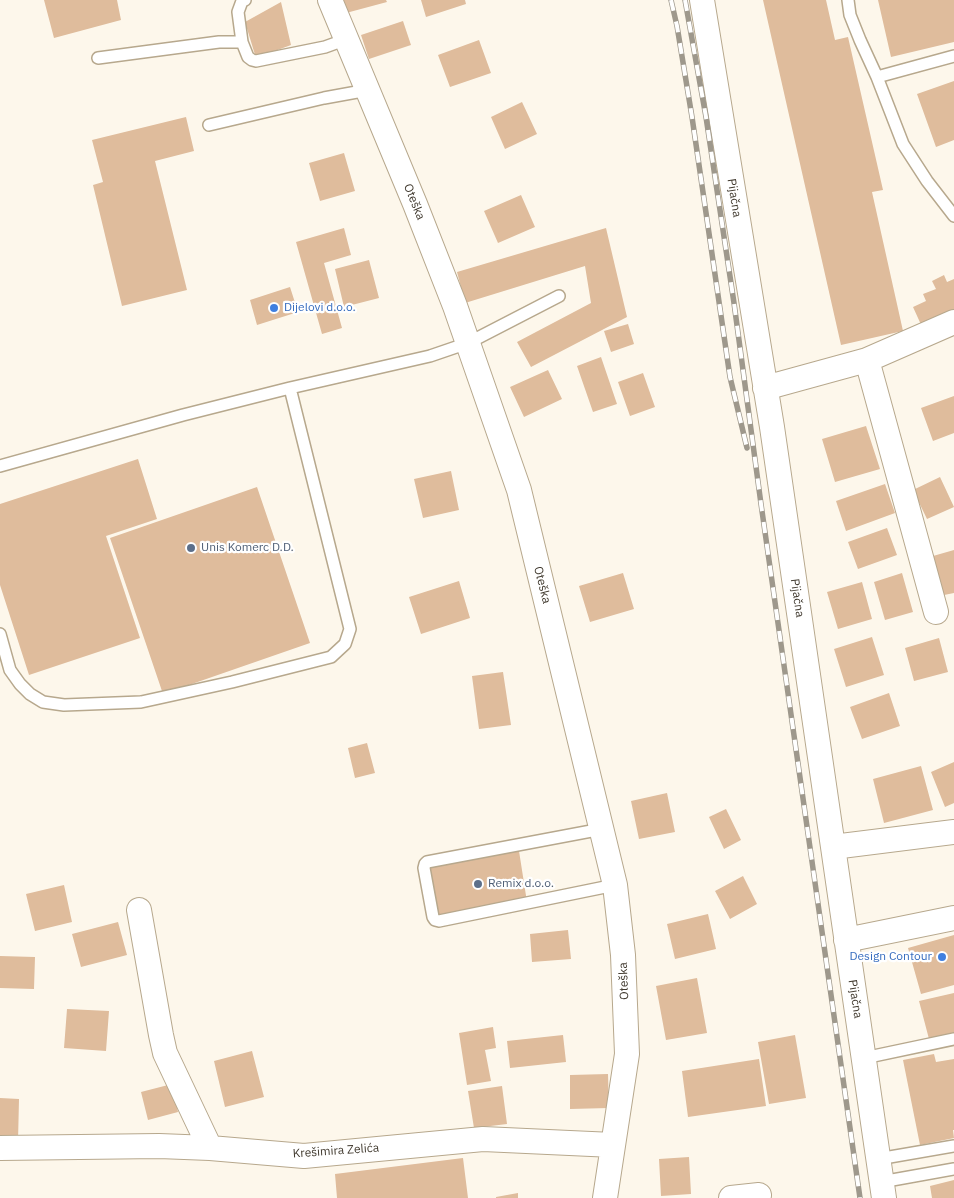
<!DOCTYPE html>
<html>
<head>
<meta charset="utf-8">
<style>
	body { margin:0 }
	canvas { display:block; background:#fdf7eb }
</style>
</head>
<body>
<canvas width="954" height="1198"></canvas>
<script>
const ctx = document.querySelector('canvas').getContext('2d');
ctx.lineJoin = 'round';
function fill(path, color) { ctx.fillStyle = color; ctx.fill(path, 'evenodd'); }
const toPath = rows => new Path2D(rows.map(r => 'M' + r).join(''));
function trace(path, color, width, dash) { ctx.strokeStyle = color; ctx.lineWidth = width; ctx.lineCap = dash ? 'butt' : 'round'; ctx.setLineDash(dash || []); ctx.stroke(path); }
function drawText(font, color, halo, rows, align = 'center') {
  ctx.font = font + ' "IBM Plex Sans",sans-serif'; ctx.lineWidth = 4.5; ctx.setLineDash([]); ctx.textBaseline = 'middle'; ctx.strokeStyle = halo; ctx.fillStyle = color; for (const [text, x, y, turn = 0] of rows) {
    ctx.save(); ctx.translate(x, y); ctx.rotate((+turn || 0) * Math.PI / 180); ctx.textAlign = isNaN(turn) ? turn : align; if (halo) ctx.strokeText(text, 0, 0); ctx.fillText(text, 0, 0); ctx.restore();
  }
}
const building = toPath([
	[44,0,117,0,121,20,54,38],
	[342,0,386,0,387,2,346,13],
	[421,0,465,0,466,4,426,17],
	[763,0,826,0,835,40,848,37,883,190,872,192,903,331,841,345],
	[878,0,954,0,954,42,891,57],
	[281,2,291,45,256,58,245,22],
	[403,21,411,45,369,59,361,35],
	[479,40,491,73,450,87,438,55],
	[954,81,954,140,936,147,917,94],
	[522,102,537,134,505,149,491,117],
	[186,117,194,151,155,161,187,290,122,306,93,185,103,182,92,140],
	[344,153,355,191,320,201,309,163],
	[521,195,535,227,498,243,484,211],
	[344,228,351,255,324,263,342,328,322,334,296,242],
	[606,228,627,317,531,367,517,342,591,303,585,266,465,303,457,272],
	[369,260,379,298,344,307,335,269],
	[944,275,947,282,954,279,954,315,923,329,913,307,926,301,923,294,936,289,932,281],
	[290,287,298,312,257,325,250,300],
	[628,324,634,344,611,352,604,331],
	[601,357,617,404,593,412,577,366],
	[548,370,562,399,524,417,510,387],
	[643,373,655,407,630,416,618,382],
	[954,396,954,433,933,441,921,408],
	[866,426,880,469,835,482,822,439],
	[138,459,157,519,106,536,140,638,29,675,0,585,0,504],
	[451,471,459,510,423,518,414,479],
	[940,477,954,507,927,519,913,490],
	[885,484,895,513,846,531,836,501],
	[257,487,310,643,163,694,110,538],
	[887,528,897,555,858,569,848,542],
	[954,550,954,593,944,595,933,556],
	[623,573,634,609,590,622,579,586],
	[902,573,913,612,885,620,874,582],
	[459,581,470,618,421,634,409,597],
	[862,582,872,619,838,629,827,592],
	[872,637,884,675,846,687,834,649],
	[939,638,948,672,914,681,905,648],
	[503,672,511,725,479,729,472,676],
	[889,693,900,726,862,739,850,707],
	[367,743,375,773,355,778,348,748],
	[954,762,954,803,945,807,931,772],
	[921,766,933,810,884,823,873,779],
	[667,793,675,832,639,839,631,801],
	[726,809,741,840,724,849,709,817],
	[519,851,527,902,438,917,429,866],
	[743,876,757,904,730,919,715,891],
	[64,885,72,922,35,931,26,894],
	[708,914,716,949,675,959,667,924],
	[118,922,127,955,81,967,72,934],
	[568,930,571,959,532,962,530,934],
	[954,935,954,985,921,994,908,948],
	[0,956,35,957,34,989,0,988],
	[697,978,707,1033,666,1040,656,986],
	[954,993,954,1033,929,1039,919,1001],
	[67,1009,109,1011,106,1051,64,1048],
	[493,1027,496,1048,485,1050,491,1081,467,1085,459,1033],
	[563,1035,566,1062,510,1068,507,1041],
	[795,1035,806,1098,769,1104,758,1042],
	[252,1051,264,1097,225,1107,214,1061],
	[934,1054,936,1062,954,1059,954,1130,953,1130,954,1138,920,1145,903,1060],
	[759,1059,766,1106,688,1117,682,1071],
	[608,1074,609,1108,570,1109,570,1075],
	[172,1084,178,1112,148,1120,141,1092],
	[502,1086,507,1124,474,1128,468,1091],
	[0,1098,19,1099,18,1142,0,1141],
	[689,1157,691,1194,661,1196,659,1159],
	[463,1158,468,1198,337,1198,335,1174],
	[954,1180,954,1198,932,1198,930,1186],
	[518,1193,518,1198,496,1198,496,1197]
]);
const lane = toPath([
	[848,0,850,15,860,40,877,77,903,144,927,181,954,216],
	[242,42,238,12,242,1,245,0],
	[98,58,219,42,242,42,248,57,252,60,256,61,325,47,347,39],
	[877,77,954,56],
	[209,125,324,98,368,90],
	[0,466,183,415,290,388,430,356,468,343,559,296],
	[0,634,10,670,20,684,30,694,43,702,64,705,141,702,232,682,331,657,345,644,350,629,290,388],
	[602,829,427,862,425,864,424,868,433,917,435,920,439,921,615,885],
	[864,1058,954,1039],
	[878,1159,954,1146],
	[881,1182,954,1169]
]);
const street = toPath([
	[330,0,415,204,455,306,519,490,615,885,623,955,627,1054,605,1198],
	[702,0,772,427,884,1198],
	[867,360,936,612],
	[765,388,867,360,954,322],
	[833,847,954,832],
	[139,910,161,1035,165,1053,210,1148],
	[846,940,954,918],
	[0,1148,159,1146,210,1148,304,1156,483,1139,613,1145],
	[731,1198,759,1195]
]);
const rail = toPath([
	[671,0,677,26,692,117,730,377,747,448],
	[685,0,706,117,734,303,761,504,860,1198]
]);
const markers = [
	[274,308,5,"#3f7fe0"],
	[191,548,5,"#5c6f8a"],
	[478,884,5,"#5c6f8a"],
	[942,957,5,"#3f7fe0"]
];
const streetNames = [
	["Pijačna",734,198,81],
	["Oteška",414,202,68],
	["Oteška",542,585,76],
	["Pijačna",797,598,82],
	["Oteška",624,981,-92],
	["Pijačna",855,999,81],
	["Krešimira Zelića",336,1151,-4]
];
const shopNames = [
	["Dijelovi d.o.o.",284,308],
	["Design Contour",932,957,"right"]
];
const serviceNames = [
	["Unis Komerc D.D.",201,548],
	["Remix d.o.o.",488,884]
];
fill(building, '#dfbc9c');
trace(lane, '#b7a88d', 14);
trace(street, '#b7a88d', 26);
trace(lane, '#fff', 11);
trace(street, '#fff', 24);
trace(rail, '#9e988c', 5.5);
trace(rail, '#fff', 4, [11]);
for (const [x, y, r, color] of markers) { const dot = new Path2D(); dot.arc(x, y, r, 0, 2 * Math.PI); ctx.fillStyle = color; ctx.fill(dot); trace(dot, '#fff', 2); }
drawText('12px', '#40392e', '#fff', streetNames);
drawText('12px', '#366cbe', '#fff', shopNames, 'left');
drawText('12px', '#4e5e75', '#fff', serviceNames, 'left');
</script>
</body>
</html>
